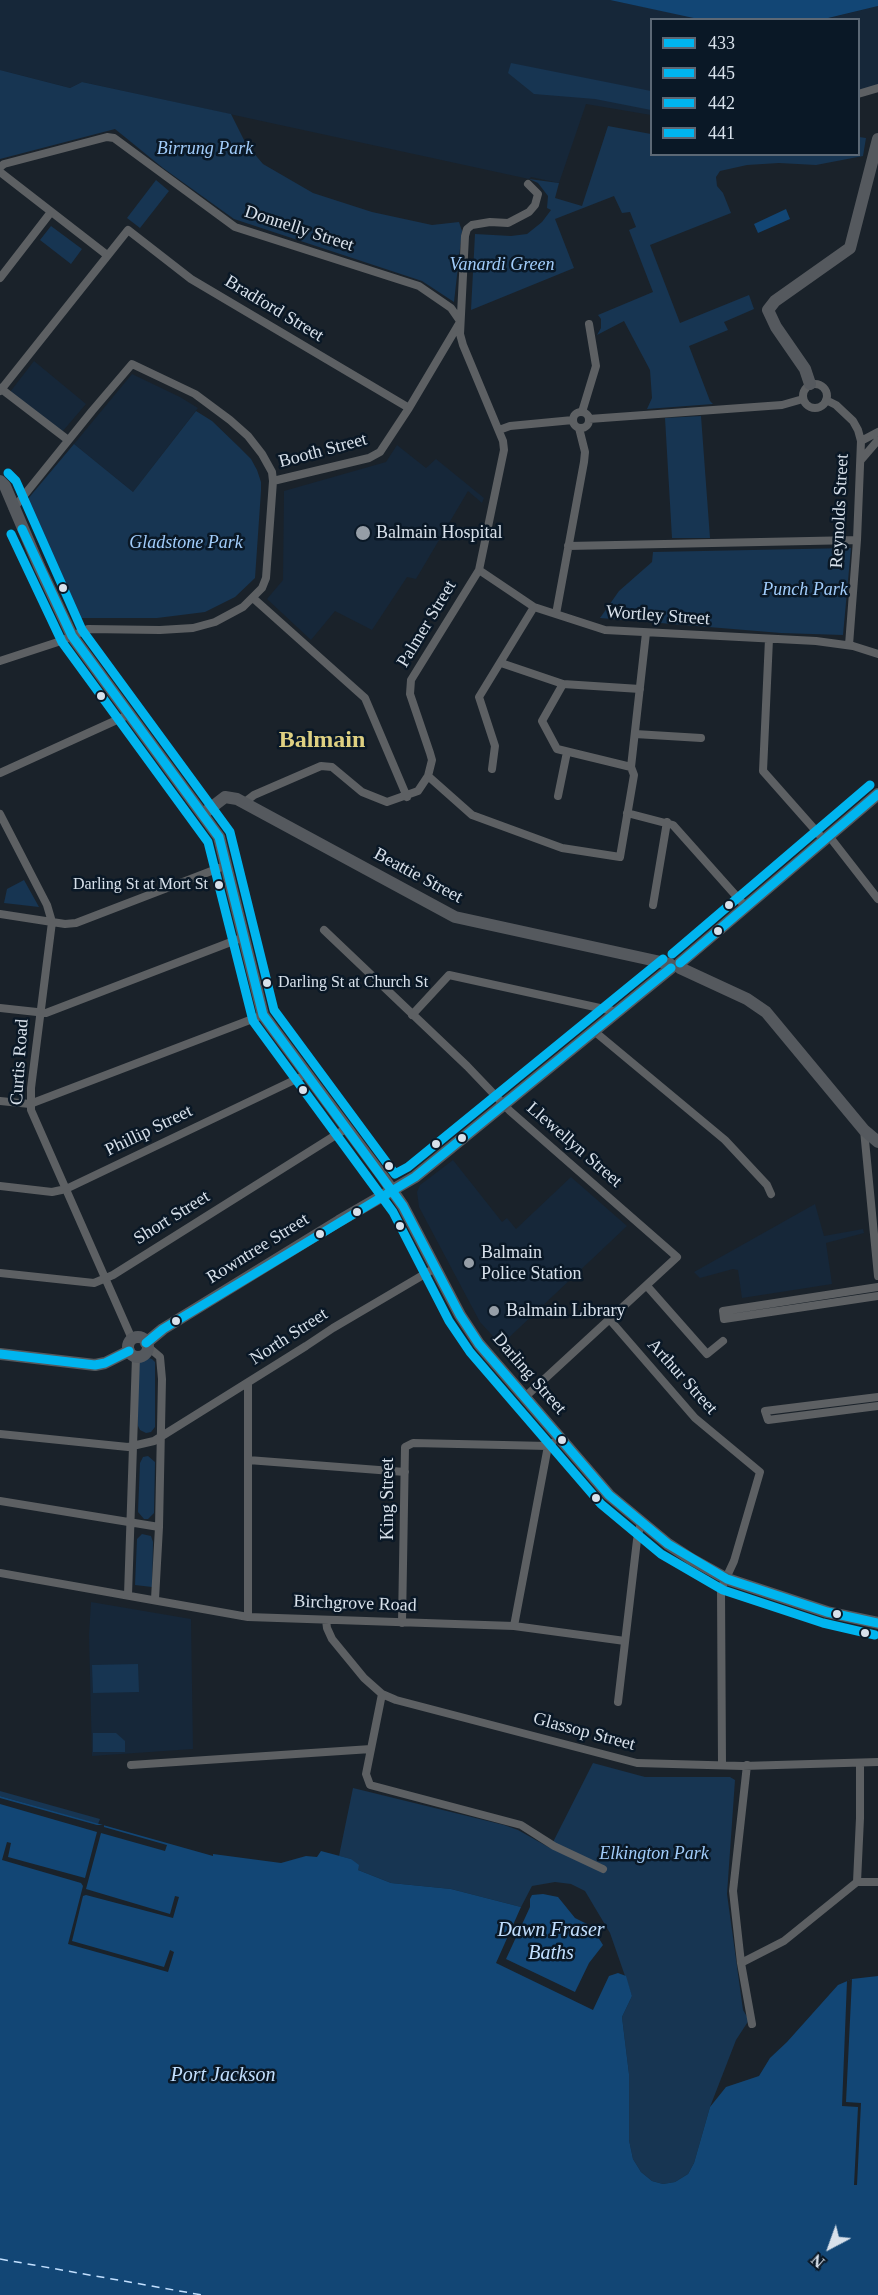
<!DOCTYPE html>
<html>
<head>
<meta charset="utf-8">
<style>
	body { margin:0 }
	#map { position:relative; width:878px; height:2295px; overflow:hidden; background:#1a222a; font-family:"Times New Roman",serif }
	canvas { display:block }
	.legend { position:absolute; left:650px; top:18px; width:210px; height:138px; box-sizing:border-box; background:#0a1826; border:2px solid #5c6875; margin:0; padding:8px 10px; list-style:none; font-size:18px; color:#d8e1eb }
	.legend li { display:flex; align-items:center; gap:12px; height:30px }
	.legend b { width:30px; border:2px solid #5c6875 }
	.north { position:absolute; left:800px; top:2217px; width:60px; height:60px; -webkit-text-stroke:4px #0a1826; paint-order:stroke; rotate:221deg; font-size:16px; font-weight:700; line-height:24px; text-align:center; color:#d8e1eb }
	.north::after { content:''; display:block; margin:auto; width:21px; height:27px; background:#d8e1eb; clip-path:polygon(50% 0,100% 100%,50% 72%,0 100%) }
</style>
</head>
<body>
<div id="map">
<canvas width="878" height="2295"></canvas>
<ul class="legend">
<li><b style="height:8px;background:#00b5ef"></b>433</li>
<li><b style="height:8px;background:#00b5ef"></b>445</li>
<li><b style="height:8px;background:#00b5ef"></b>442</li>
<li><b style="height:8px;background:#00b5ef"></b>441</li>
</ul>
<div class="north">N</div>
</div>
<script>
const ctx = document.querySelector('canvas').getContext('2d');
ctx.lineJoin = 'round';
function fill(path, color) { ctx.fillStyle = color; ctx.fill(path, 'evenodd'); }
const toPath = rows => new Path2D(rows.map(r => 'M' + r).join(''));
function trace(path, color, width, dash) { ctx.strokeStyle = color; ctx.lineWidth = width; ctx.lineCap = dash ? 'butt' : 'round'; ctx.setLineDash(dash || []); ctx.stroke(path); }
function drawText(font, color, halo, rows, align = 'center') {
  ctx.font = font + ' "Times New Roman",serif'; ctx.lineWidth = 5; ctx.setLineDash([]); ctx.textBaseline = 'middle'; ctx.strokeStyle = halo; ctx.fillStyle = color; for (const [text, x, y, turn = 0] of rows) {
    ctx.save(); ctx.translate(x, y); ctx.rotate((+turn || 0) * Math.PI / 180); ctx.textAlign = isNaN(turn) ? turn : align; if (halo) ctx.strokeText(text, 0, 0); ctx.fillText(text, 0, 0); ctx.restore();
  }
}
const built = toPath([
	[0,0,610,0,703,19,652,20,651,115,586,104,559,183,531,177,529,179,82,82,70,88,0,70],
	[878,6,878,88,859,93,858,20,821,20],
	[34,361,86,404,62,432,10,392],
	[132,374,180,397,198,408,133,492,74,444],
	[397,445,426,468,436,459,484,498,482,503,468,491,416,579,407,577,372,630,335,611,311,640,267,599,283,580,284,491,386,462],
	[453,1160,502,1222,507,1218,516,1229,571,1177,627,1226,501,1345,480,1322,419,1207,417,1192,420,1185],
	[815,1204,824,1236,863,1229,864,1233,826,1243,832,1284,742,1298,738,1270,733,1269,700,1278,694,1272],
	[91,1602,191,1619,193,1749,92,1756,89,1635]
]);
const green = toPath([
	[511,63,651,91,651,110,595,99,534,94,508,73],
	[0,70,70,88,82,82,231,114,246,144,263,164,313,193,372,212,432,225,459,222,462,231,454,302,422,281,234,219,163,168,115,129,0,159],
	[608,126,651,134,652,154,858,154,859,137,866,138,863,156,816,165,779,163,747,165,720,171,716,177,717,186,723,193,731,213,650,245,680,323,749,295,754,309,724,322,728,330,689,346,710,401,713,404,647,409,652,398,650,370,624,321,597,335,601,328,601,319,598,315,653,292,629,230,636,227,630,212,622,213,614,196,555,219,574,268,471,310,475,234,511,236,527,234,542,222,551,210,547,208,548,196,538,183,529,179,559,183,555,198,582,206],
	[156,180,169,191,140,228,127,218],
	[51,226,82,249,71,264,40,240],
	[196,411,212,421,239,447,251,459,257,470,261,482,261,491,255,578,235,597,205,612,157,618,81,618,75,614,29,508,27,500,74,444,133,492],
	[701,416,710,538,672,538,665,418],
	[851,548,843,635,781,633,600,618,619,591,652,562,653,552],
	[24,880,39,907,4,903,7,889],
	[145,1357,152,1359,155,1362,155,1427,151,1432,146,1433,140,1430,138,1426,137,1362],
	[148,1456,155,1462,154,1513,148,1519,144,1519,138,1512,140,1463,143,1457],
	[142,1534,151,1536,153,1542,152,1587,135,1585,137,1539],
	[138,1664,139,1692,93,1693,92,1665],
	[93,1733,116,1733,125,1741,125,1752,93,1752],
	[593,1763,645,1777,730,1777,735,1780,727,1894,743,2010,749,2020,736,2040,710,2107,694,2163,688,2174,675,2182,663,2184,652,2181,641,2172,633,2159,629,2140,629,2074,622,2017,632,1996,610,1933,585,1891,571,1884,555,1882,532,1886,521,1907,451,1889,391,1883,358,1870,351,1859,339,1856,353,1788,504,1825,518,1830,550,1848],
	[0,1791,100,1819,98,1824,0,1796]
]);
const water = toPath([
	[610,0,878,0,878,6,824,19,703,20],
	[786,209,790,219,758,233,754,224],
	[0,1796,213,1856,213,1854,281,1863,306,1856,317,1857,321,1851,351,1859,359,1865,358,1870,391,1883,451,1889,521,1907,496,1963,593,2010,609,1976,618,1973,626,1976,632,1996,622,2017,629,2074,629,2140,633,2159,641,2172,652,2181,663,2184,675,2182,688,2174,694,2163,710,2107,726,2087,759,2076,770,2058,787,2042,838,1985,852,1979,878,1976,878,2295,0,2295],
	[543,1894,558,1897,575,1918,591,1926,603,1945,589,1963,575,1992,506,1959,530,1907,530,1899,532,1895]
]);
const pier = toPath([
	[0,1798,97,1825,104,1825,104,1827,167,1845,165,1851,101,1833,86,1889,170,1914,175,1896,179,1897,173,1918,86,1895,83,1896,72,1941,164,1967,170,1950,174,1952,168,1972,68,1944,83,1886,81,1883,2,1860,7,1842,11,1843,8,1857,85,1878,97,1832,0,1804],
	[852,1979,846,2102,861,2103,857,2185,854,2185,858,2107,842,2106,847,1981]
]);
const ferry = toPath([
	[0,2259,202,2295]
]);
const street = toPath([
	[858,94,878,88],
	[0,167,4,164,107,137,114,138,235,227,419,286,451,308,460,321],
	[0,172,107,255],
	[0,278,51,212],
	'803 396a12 12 0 1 1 24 0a12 12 0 1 1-24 0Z',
	[0,388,68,440],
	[0,391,128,230,191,279,409,408],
	[826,400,836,405,853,421,858,430,861,441,857,540,849,645],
	'573 420a8 8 0 1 1 16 0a8 8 0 1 1-16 0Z',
	[582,412,596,366,589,324],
	[589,419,782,405,803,399],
	[499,430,510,426,573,420],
	[861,441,878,432],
	[861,460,878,440],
	[13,509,92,411,132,364,195,394,230,420,248,436,262,454,272,472,273,481],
	[568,546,857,540],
	[479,570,534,607,605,630,816,641,853,646,878,654],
	[253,598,365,698,407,797],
	[556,614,584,462,585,452,579,428],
	[769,639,763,771,824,840],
	[0,661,61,641,88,629,160,630,193,628,215,622,243,607,262,588,266,578,273,481,369,458,380,452,409,408,460,322],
	[501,663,563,684,640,689],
	[563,684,542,721,557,749,631,767],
	[635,734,701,738],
	[492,769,495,746,479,697,534,607],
	[0,773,130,714],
	[428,776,472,815,562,848,620,857,634,775,631,767,646,633],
	[558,796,567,752],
	[245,802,254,795,321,766,332,767,362,792,387,802,418,791,428,776,432,760,430,753,410,694,411,680,479,570,504,450,503,441,463,345,460,334,465,236,467,229,472,225,490,222,508,223,529,212,535,205,538,194,528,184],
	[627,813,673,825,746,907],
	[0,814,47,905,52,922,31,1088,31,1110,132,1339],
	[829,836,878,899],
	[653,905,667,822],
	[0,914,65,924,76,923,227,865],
	[324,930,467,1066,510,1111,677,1257,525,1397],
	[0,1008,46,1013,244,937],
	[412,1015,449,975,618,1012],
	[594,1031,725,1140,767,1185,771,1194],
	[0,1101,30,1104,263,1015],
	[864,1130,878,1276],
	[0,1186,52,1192,66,1189,307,1074],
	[0,1273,94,1283,113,1275,347,1128],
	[647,1286,707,1354,723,1341],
	[878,1287,723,1311,724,1319,878,1296],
	[610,1320,695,1418,760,1472,734,1561,721,1589,722,1765],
	[147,1346,160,1357,162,1379,159,1527,155,1599],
	[878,1397,765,1411,768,1420,878,1406],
	[0,1434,128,1447,154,1441,306,1346,333,1328,435,1268],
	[248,1460,405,1472],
	[0,1501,159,1527],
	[0,1573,248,1617,514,1626,625,1641],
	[128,1595,136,1357],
	[248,1617,248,1383],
	[326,1620,327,1628,332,1639,364,1678,382,1694,396,1700,637,1763,743,1766,878,1762],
	[402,1623,405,1447,413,1443,548,1446],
	[514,1626,548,1446,552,1443],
	[382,1694,366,1774,370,1785,521,1825,554,1846,603,1869],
	[618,1702,637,1540,641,1522],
	[131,1765,371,1749],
	[747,1765,733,1891,741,1963,752,2024],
	[857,1882,860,1818,860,1763],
	[857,1882,878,1882],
	[741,1963,784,1941,857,1882]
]);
const secondary = toPath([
	[810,384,805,369,776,327,768,310,775,301,850,248,878,139],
	[0,481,5,486,39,566,72,636,219,837,263,1015,383,1177,403,1206,460,1315,479,1344,609,1495,668,1544,691,1559,727,1579,827,1612,878,1623],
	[203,814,225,797,237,799,455,917,670,964],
	[680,963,878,794],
	[680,968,747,999,766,1012,864,1130,878,1142],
	'128 1347a10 10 0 1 1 20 0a10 10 0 1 1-20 0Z',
	[146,1343,163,1329,339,1221,415,1177,671,968],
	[0,1354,95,1365,105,1363,129,1351]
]);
const bus1 = toPath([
	[22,529,72,636,219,837,263,1015,403,1206,460,1315,479,1344,609,1495,668,1544,727,1579,827,1612,878,1623]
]);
const bus2 = toPath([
	[11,534,62,642,208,842,253,1021,393,1212,449,1321,470,1352,601,1504,661,1554,723,1590,823,1623,875,1635]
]);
const bus3 = toPath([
	[8,473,16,481,82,630,230,832,274,1010,395,1174,408,1167,663,959],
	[672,954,870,785]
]);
const bus4 = toPath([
	[680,963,878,794],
	[146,1343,163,1329,415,1177,671,968],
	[0,1354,95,1365,105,1363,129,1351]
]);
const markers = [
	[363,533,8,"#969ea7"],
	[63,588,5,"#d8e1eb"],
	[101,696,5,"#d8e1eb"],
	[219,885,5,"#d8e1eb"],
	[729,905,5,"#d8e1eb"],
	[718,931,5,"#d8e1eb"],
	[267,983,5,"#d8e1eb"],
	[303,1090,5,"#d8e1eb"],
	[462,1138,5,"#d8e1eb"],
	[436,1144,5,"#d8e1eb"],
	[389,1166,5,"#d8e1eb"],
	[357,1212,5,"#d8e1eb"],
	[400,1226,5,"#d8e1eb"],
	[320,1234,5,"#d8e1eb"],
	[469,1263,6,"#969ea7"],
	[494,1311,6,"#969ea7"],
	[176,1321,5,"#d8e1eb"],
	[562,1440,5,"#d8e1eb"],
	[596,1498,5,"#d8e1eb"],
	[837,1614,5,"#d8e1eb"],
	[865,1633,5,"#d8e1eb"]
];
const busNames = [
	["Darling St at Mort St",208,885],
	["Darling St at Church St",278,983,"left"]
];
const parkNames = [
	["Birrung Park",205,149],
	["Vanardi Green",502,265],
	["Gladstone Park",186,543],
	["Punch Park",805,590],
	["Elkington Park",654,1854]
];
const streetNames = [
	["Donnelly Street",299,229,18],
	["Bradford Street",274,309,31],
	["Booth Street",323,451,-15],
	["Reynolds Street",840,511,-87],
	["Wortley Street",658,616,4],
	["Palmer Street",427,624,-59],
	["Beattie Street",418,876,28],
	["Curtis Road",20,1062,-86],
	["Phillip Street",149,1131,-26],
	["Llewellyn Street",574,1145,41],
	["Short Street",172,1218,-32],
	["Rowntree Street",258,1249,-32],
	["North Street",289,1337,-33],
	["Darling Street",529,1374,49],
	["Arthur Street",682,1377,48],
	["King Street",388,1499,-90],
	["Birchgrove Road",355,1604,2],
	["Glassop Street",584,1732,15]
];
const poiNames = [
	["Balmain Hospital",376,533],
	["Balmain",481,1253],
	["Police Station",481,1274],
	["Balmain Library",506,1311]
];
const waterNames = [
	["Dawn Fraser",551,1931],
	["Baths",551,1954],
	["Port Jackson",223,2076]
];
const districtNames = [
	["Balmain",322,741]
];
fill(built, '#162739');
fill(green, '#173552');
fill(water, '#124675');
fill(pier, '#1a222a');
trace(ferry, '#c3e0ff', 1.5, [8, 6]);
trace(street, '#5d6063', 8);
trace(secondary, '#55595e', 12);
trace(bus1, '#00b5ef', 9);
trace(bus2, '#00b5ef', 9);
trace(bus3, '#00b5ef', 9);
trace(bus4, '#00b5ef', 9);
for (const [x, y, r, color] of markers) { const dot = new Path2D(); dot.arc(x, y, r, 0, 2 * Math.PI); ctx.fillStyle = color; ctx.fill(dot); trace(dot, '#0a1826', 2); }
drawText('16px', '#d8e1eb', '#0a1826', busNames, 'right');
drawText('italic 18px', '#a1ccfa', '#0a1826', parkNames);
drawText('18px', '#d8e1eb', '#0a1826', streetNames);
drawText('18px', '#d8e1eb', '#0a1826', poiNames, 'left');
drawText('italic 20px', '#c3e0ff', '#0a1826', waterNames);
drawText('bold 24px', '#ded082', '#0a1826', districtNames);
</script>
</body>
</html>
